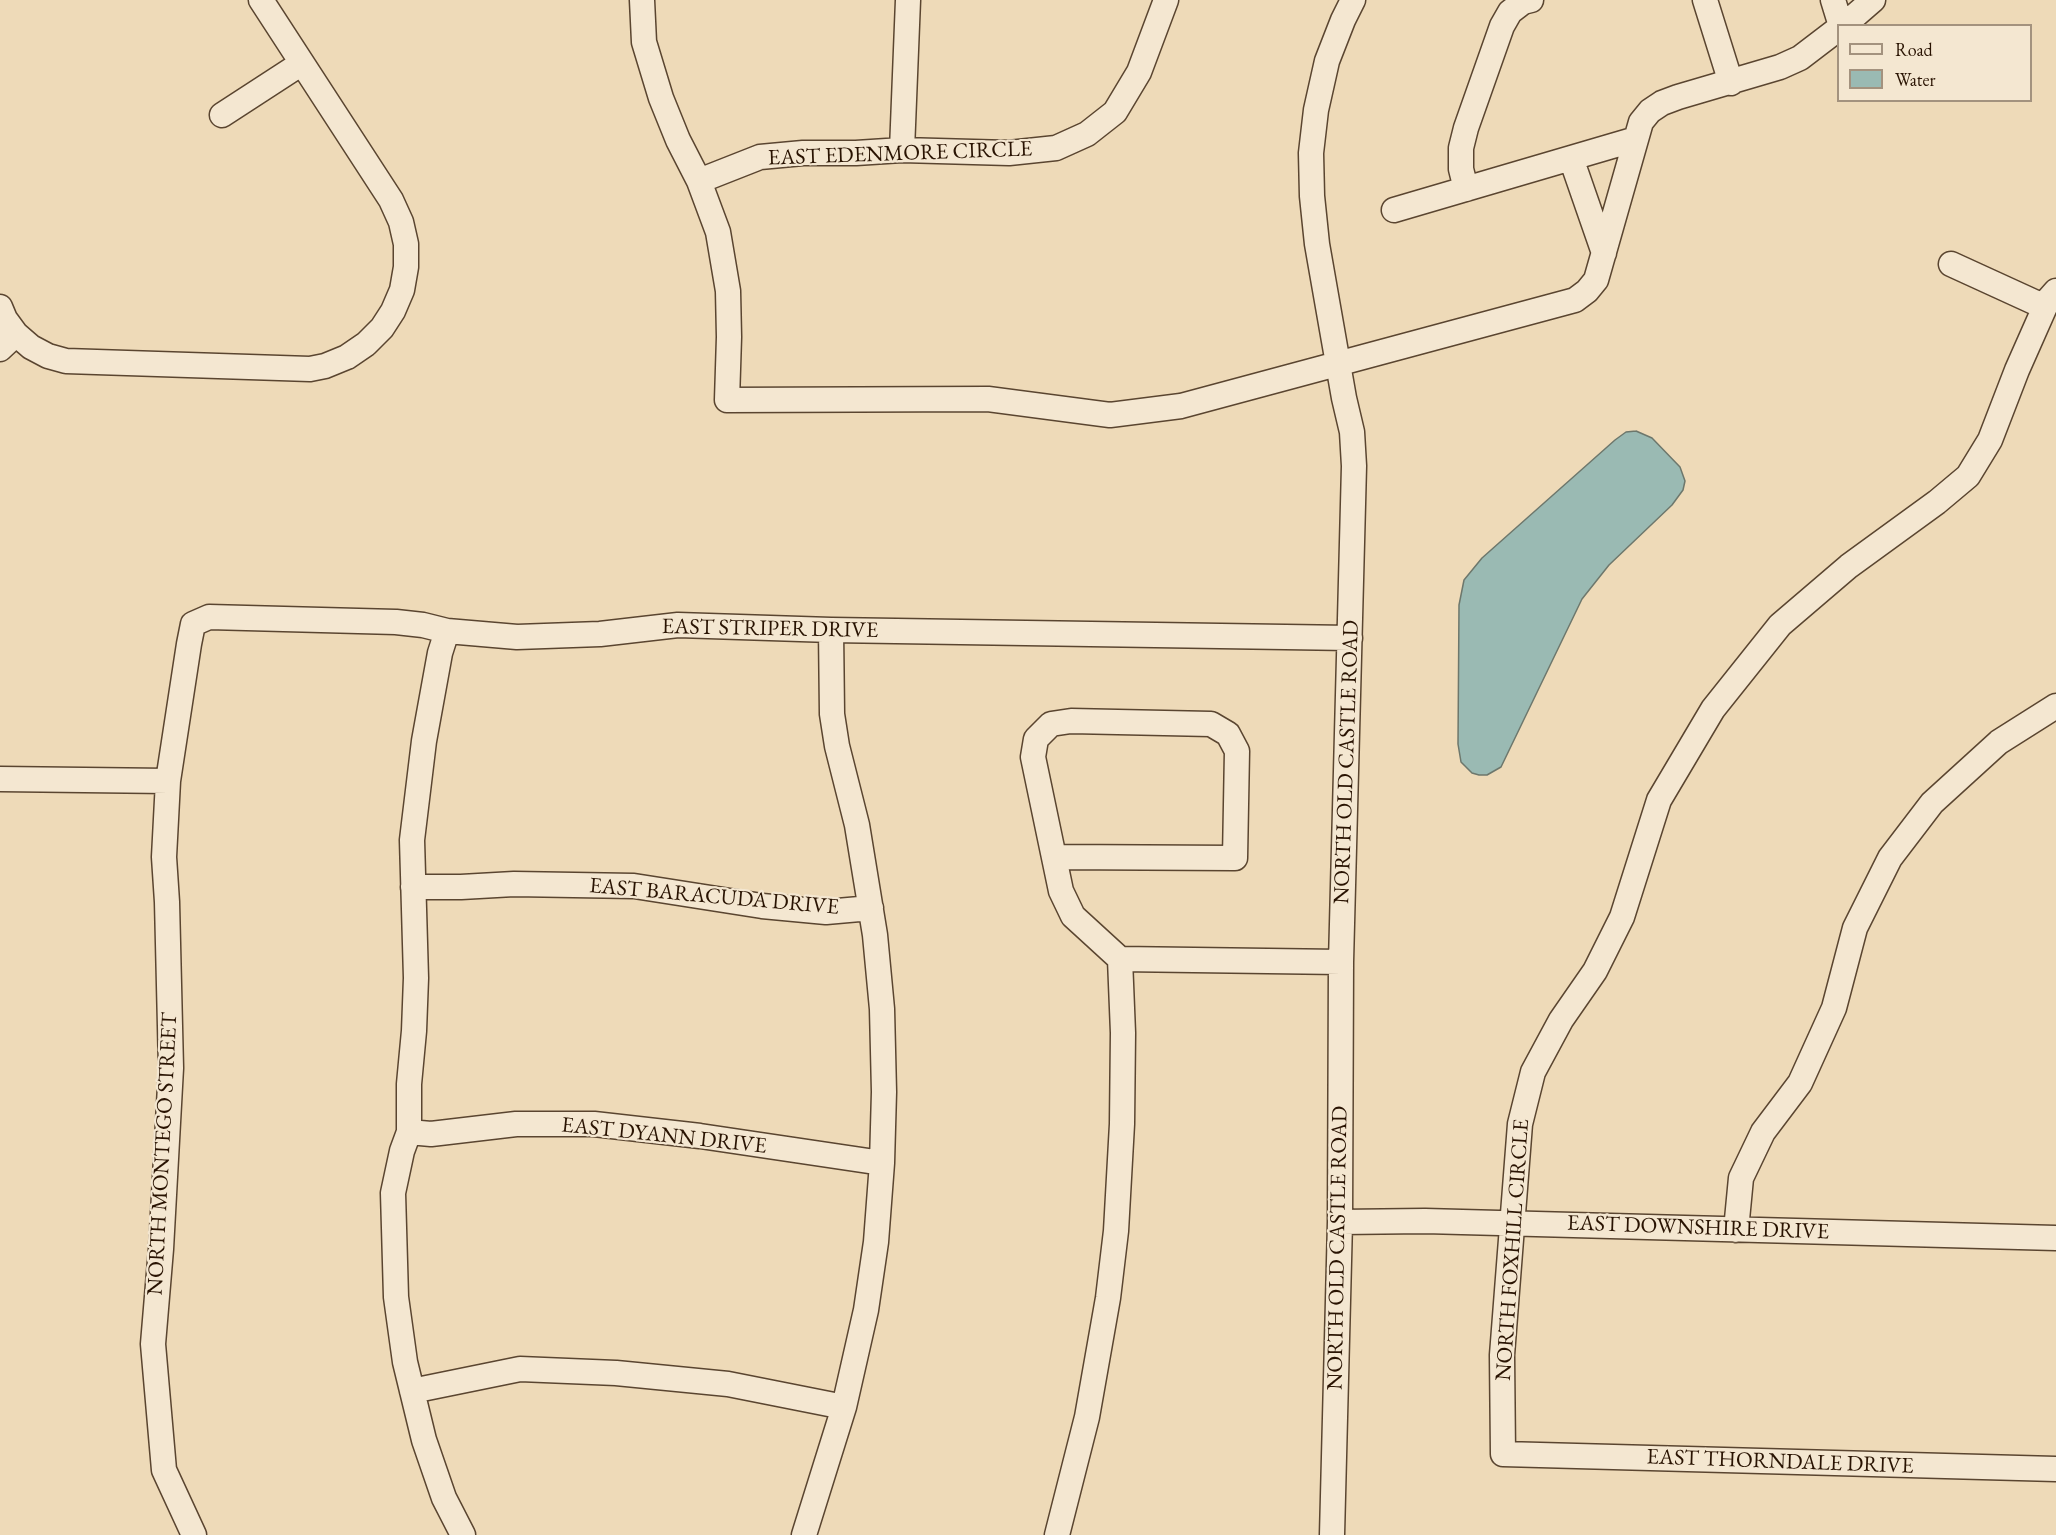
<!DOCTYPE html>
<html>
<head>
<meta charset="utf-8">
<style>
	body { margin:0 }
	#map { position:relative; width:2056px; height:1535px; overflow:hidden; background:#eedab8; font-family:"EB Garamond",serif }
	canvas { display:block }
	.legend { position:absolute; left:1837px; top:24px; width:195px; height:78px; box-sizing:border-box; background:#f4e7d1; border:2px solid #a3927e; margin:0; padding:8px 10px; list-style:none; font-size:18px; color:#291302 }
	.legend li { display:flex; align-items:center; gap:12px; height:30px }
	.legend b { width:30px; border:2px solid #a3927e }
</style>
</head>
<body>
<div id="map">
<canvas width="2056" height="1535"></canvas>
<ul class="legend">
<li><b style="height:8px;background:#f4e7d1"></b>Road</li>
<li><b style="height:16px;background:#9abab3"></b>Water</li>
</ul>
</div>
<script>
const ctx = document.querySelector('canvas').getContext('2d');
ctx.lineJoin = 'round';
function fill(path, color) { ctx.fillStyle = color; ctx.fill(path, 'evenodd'); }
const toPath = rows => new Path2D(rows.map(r => 'M' + r).join(''));
function trace(path, color, width, dash) { ctx.strokeStyle = color; ctx.lineWidth = width; ctx.lineCap = dash ? 'butt' : 'round'; ctx.setLineDash(dash || []); ctx.stroke(path); }
function drawText(font, color, halo, rows, align = 'center') {
  ctx.font = font + ' "EB Garamond",serif'; ctx.lineWidth = 4.5; ctx.setLineDash([]); ctx.textBaseline = 'middle'; ctx.strokeStyle = halo; ctx.fillStyle = color; for (const [text, x, y, turn = 0] of rows) {
    ctx.save(); ctx.translate(x, y); ctx.rotate((+turn || 0) * Math.PI / 180); ctx.textAlign = isNaN(turn) ? turn : align; if (halo) ctx.strokeText(text, 0, 0); ctx.fillText(text, 0, 0); ctx.restore();
  }
}
const water = toPath([
	[1636,431,1652,438,1680,467,1685,481,1683,490,1672,505,1609,565,1582,599,1501,767,1487,775,1479,775,1472,773,1461,762,1458,744,1459,605,1464,580,1482,558,1615,440,1626,432,1636,431]
]);
const minor = toPath([
	[642,0,644,42,661,98,678,140,699,181,718,232,728,291,729,337,727,400,988,399,1110,415,1181,406,1575,300,1587,291,1596,280,1641,122,1650,111,1662,103,1678,97,1780,67,1800,58,1838,29],
	[1705,0,1731,83],
	[1833,0,1841,26],
	[1843,26,1873,0],
	[222,115,302,63],
	[902,150,908,0],
	[1571,158,1604,253],
	[699,181,760,157,803,153,856,153,902,150,1009,153,1056,148,1087,134,1115,112,1139,72,1166,0],
	[1466,189,1461,169,1461,148,1466,128,1502,26,1510,12,1523,2,1531,0],
	[1394,210,1636,139],
	[1951,264,2045,307],
	[2056,291,2048,300,2017,370,1990,440,1968,476,1937,502,1849,566,1780,625,1713,709,1659,800,1622,917,1595,971,1561,1020,1533,1072,1520,1124,1502,1355,1503,1454,2056,1469],
	[0,307,5,319,16,334,31,347,48,356,66,361,310,369,325,366,347,357,366,344,382,328,393,311,402,290,406,267,406,244,401,222,391,200,261,0],
	[0,349,16,334],
	[447,631,440,653,424,741,412,840,416,978,414,1031,409,1084,409,1132,402,1151,393,1193,396,1297,405,1362,424,1440,444,1498,463,1535],
	[0,779,168,781],
	[1054,857,1235,858,1237,751,1228,734,1211,724,1071,721,1051,724,1036,739,1033,757,1061,891,1073,916,1120,959],
	[413,887,461,887,514,884,634,886,762,906,826,912,871,908],
	[1120,959,1341,962],
	[409,1132,431,1134,516,1124,594,1124,700,1136,882,1163],
	[1340,1222,1425,1221,2056,1238],
	[1736,1230,1741,1178,1763,1132,1800,1083,1834,1008,1855,928,1890,858,1932,803,1999,742,2056,706],
	[412,1391,520,1369,616,1373,728,1384,844,1407],
	[194,1535,164,1470,153,1344,161,1249,171,1068,167,902,164,857,168,781,189,644,193,624,209,617,396,622,423,625,447,631,517,637,600,634,678,625,831,630,1350,638],
	[804,1535,844,1407,866,1310,876,1242,882,1163,884,1092,882,1009,875,935,857,825,837,746,832,714,831,630],
	[1057,1535,1087,1417,1108,1298,1116,1231,1122,1124,1123,1033,1120,959],
	[1332,1535,1340,1222,1341,962,1354,466,1352,432,1344,398,1317,244,1312,196,1311,153,1316,110,1327,61,1343,20,1353,0]
]);
const streetNames = [
	["EAST EDENMORE CIRCLE",900,154,-2],
	["EAST STRIPER DRIVE",770,629,1],
	["NORTH OLD CASTLE ROAD",1347,762,-88],
	["EAST BARACUDA DRIVE",714,897,5],
	["EAST DYANN DRIVE",664,1136,6],
	["NORTH MONTEGO STREET",163,1154,-87],
	["EAST DOWNSHIRE DRIVE",1698,1228,2],
	["NORTH OLD CASTLE ROAD",1338,1248,-89],
	["NORTH FOXHILL CIRCLE",1513,1250,-86],
	["EAST THORNDALE DRIVE",1780,1462,2]
];
fill(water, '#9abab3');
trace(water, '#6d776c', 1.5);
trace(minor, '#5a4530', 27);
trace(minor, '#f4e7d1', 24);
drawText('22px', '#291302', '#f4e7d1', streetNames);
</script>
</body>
</html>
